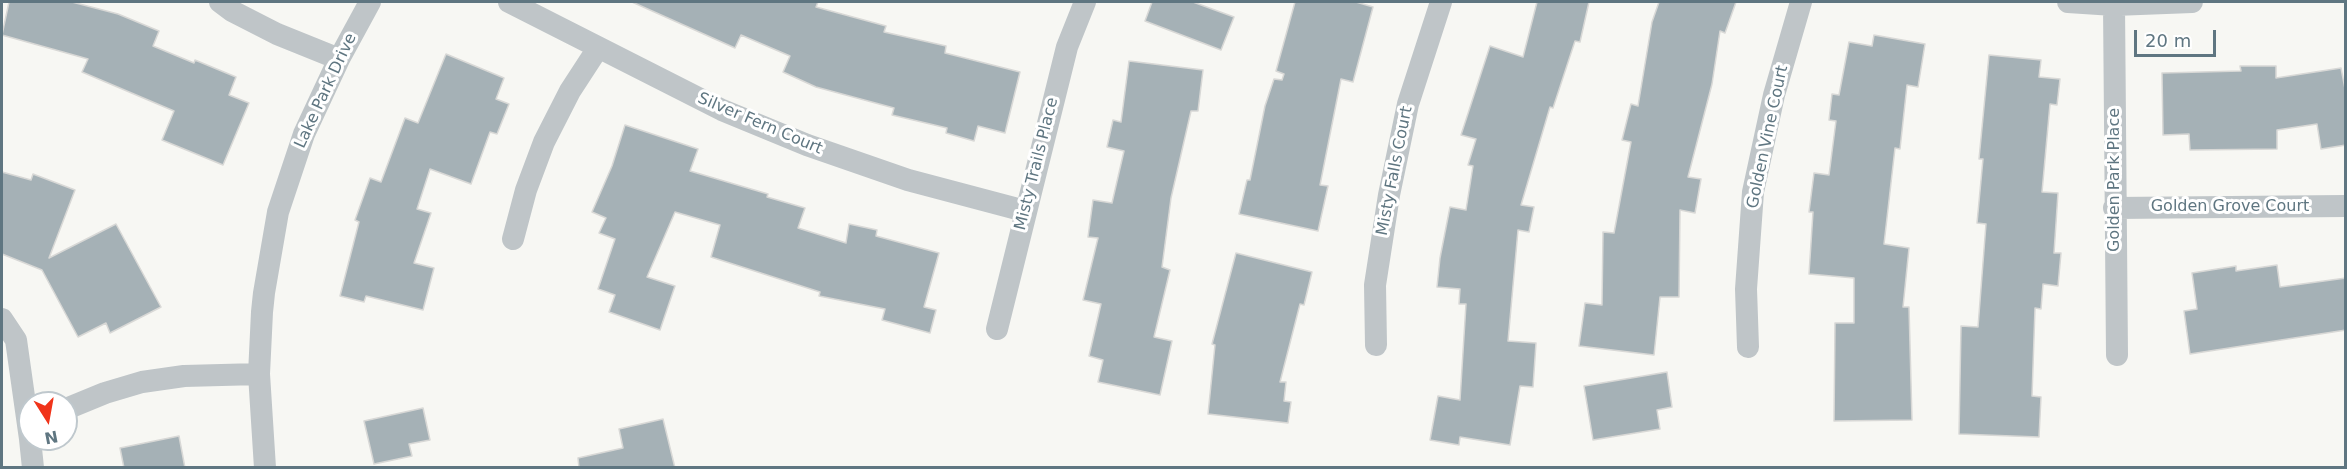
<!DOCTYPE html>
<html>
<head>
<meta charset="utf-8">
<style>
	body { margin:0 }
	#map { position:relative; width:2347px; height:469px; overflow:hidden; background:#f7f7f3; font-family:"DejaVu Sans",sans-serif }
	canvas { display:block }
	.frame { position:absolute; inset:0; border:3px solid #5f7681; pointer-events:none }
	.north { position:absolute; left:18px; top:391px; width:60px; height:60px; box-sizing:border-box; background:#fff; border:2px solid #bfc8cd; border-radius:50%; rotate:169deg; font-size:16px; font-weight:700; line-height:24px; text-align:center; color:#5f7681 }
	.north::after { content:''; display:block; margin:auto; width:21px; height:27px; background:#f0341a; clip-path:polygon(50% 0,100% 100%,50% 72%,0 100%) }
	.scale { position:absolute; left:2134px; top:30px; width:82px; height:27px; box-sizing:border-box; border:3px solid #5f7681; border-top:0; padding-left:8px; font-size:18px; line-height:21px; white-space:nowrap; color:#5f7681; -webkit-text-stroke:4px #fff; paint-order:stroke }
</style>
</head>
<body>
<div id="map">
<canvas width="2347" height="469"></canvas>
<div class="frame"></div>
<div class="north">N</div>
<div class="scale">20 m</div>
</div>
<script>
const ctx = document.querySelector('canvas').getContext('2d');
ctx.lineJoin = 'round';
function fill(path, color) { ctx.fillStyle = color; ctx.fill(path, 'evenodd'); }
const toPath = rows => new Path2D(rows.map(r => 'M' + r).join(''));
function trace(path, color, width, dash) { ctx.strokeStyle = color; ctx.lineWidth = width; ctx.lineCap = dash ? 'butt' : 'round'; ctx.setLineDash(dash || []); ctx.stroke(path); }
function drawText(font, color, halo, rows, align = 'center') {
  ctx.font = font + ' "DejaVu Sans",sans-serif'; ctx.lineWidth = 6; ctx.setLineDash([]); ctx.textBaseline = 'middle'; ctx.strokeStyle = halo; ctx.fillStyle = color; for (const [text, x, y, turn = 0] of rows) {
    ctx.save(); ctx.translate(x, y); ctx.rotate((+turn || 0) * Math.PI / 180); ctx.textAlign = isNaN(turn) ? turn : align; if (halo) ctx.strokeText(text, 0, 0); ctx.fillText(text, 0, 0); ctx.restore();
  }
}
const building = toPath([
	[9,2,72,2,118,14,159,31,153,46,194,63,195,60,236,77,229,95,249,103,223,165,162,140,174,111,82,72,88,59,2,35,9,2],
	[632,2,818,2,816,7,886,26,884,32,946,46,945,53,1020,72,1005,133,978,126,974,141,946,133,947,128,892,115,894,108,816,87,783,72,790,56,741,35,735,48,632,2],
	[1152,2,1193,2,1234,17,1221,50,1145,21,1152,2],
	[1295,2,1356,2,1373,7,1353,82,1341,79,1320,185,1328,186,1318,231,1239,214,1247,180,1250,180,1265,106,1274,79,1282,80,1284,74,1276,71,1295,2],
	[1537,2,1589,2,1580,42,1575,41,1553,108,1550,107,1521,205,1534,207,1529,232,1518,230,1508,341,1536,343,1533,387,1520,386,1510,445,1460,437,1459,445,1430,440,1438,396,1460,400,1466,304,1459,304,1460,289,1437,287,1440,258,1450,207,1466,210,1473,166,1468,165,1476,139,1461,135,1490,46,1523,57,1537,2],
	[1659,2,1736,2,1725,33,1720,31,1712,84,1688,177,1701,179,1695,213,1680,210,1679,297,1660,297,1654,355,1579,346,1585,303,1602,305,1603,232,1614,233,1631,142,1622,140,1631,104,1638,106,1652,22,1659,2],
	[1874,35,1925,44,1918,87,1907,85,1900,149,1895,148,1884,244,1909,248,1903,307,1909,307,1912,420,1834,421,1835,323,1854,323,1854,278,1809,274,1813,212,1809,212,1814,173,1829,175,1836,121,1829,120,1832,94,1839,95,1849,42,1872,46,1874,35],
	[446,54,504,78,496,99,509,104,497,134,490,132,471,184,430,169,417,209,431,213,414,263,434,268,423,310,366,296,364,302,340,296,359,222,355,220,370,178,381,182,405,118,418,123,446,54],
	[1989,55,2041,60,2039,77,2060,79,2057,105,2050,104,2042,192,2058,193,2054,253,2061,253,2058,286,2043,284,2041,309,2035,308,2032,396,2041,397,2039,437,1959,434,1961,326,1978,327,1986,224,1977,223,1983,159,1979,159,1989,55],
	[1129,61,1203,70,1198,111,1191,111,1171,198,1162,267,1170,270,1154,337,1172,341,1160,395,1098,382,1103,360,1089,356,1101,304,1083,300,1098,238,1088,237,1093,200,1112,203,1124,151,1107,147,1113,120,1121,122,1129,61],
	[2240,66,2276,66,2276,78,2341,68,2346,94,2346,145,2321,149,2317,124,2277,130,2277,149,2190,150,2189,134,2163,135,2162,73,2241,71,2240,66],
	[625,125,698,149,690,171,768,194,767,197,805,208,798,228,846,243,849,224,877,230,876,236,939,253,924,307,936,310,930,333,882,320,885,309,819,296,820,292,711,257,720,225,675,212,647,277,675,286,660,330,609,312,615,295,598,289,615,239,599,233,606,218,592,212,612,166,625,125],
	[2,172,31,180,33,174,75,190,49,258,116,224,161,307,110,333,106,323,78,337,42,270,2,254,2,172],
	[1236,253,1312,272,1304,305,1300,304,1280,382,1286,382,1284,401,1291,402,1288,423,1208,414,1215,345,1212,344,1236,253],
	[2277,265,2280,287,2346,278,2346,330,2190,354,2184,311,2197,309,2192,273,2236,266,2236,271,2277,265],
	[1667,372,1672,407,1657,410,1660,429,1593,440,1584,386,1667,372],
	[423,408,430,440,409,444,412,456,374,464,364,421,423,408],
	[663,419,675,468,579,468,578,458,623,448,619,429,663,419],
	[179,436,185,468,124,468,120,448,179,436]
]);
const minor = toPath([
	[220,2,232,11,277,34,339,59],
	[509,2,722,110,807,145,908,180,1025,211],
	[2068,2,2114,5,2192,2],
	[2114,5,2117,355],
	[2114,208,2346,206],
	[513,239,526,190,544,142,570,91,598,48],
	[2,319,16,340,30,439],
	[997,329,1067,47,1085,2],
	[1376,345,1375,285,1389,195,1408,104,1441,2],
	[1748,347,1746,289,1753,192,1774,95,1801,2],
	[66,409,105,393,142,382,184,376,259,374],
	[30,439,33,468],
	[265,468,259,374,262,312,264,293,278,212,304,134,339,59,370,2]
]);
const streetNames = [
	["Lake Park Drive",326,91,-65],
	["Silver Fern Court",760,124,23],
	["Golden Vine Court",1768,137,-78],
	["Misty Trails Place",1037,164,-76],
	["Misty Falls Court",1395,171,-79],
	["Golden Park Place",2115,180,-90],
	["Golden Grove Court",2230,207]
];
fill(building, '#a5b1b6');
trace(building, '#d8d8d6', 1.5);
trace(minor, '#bfc5c8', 22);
drawText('16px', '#5f7681', '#fff', streetNames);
</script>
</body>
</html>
